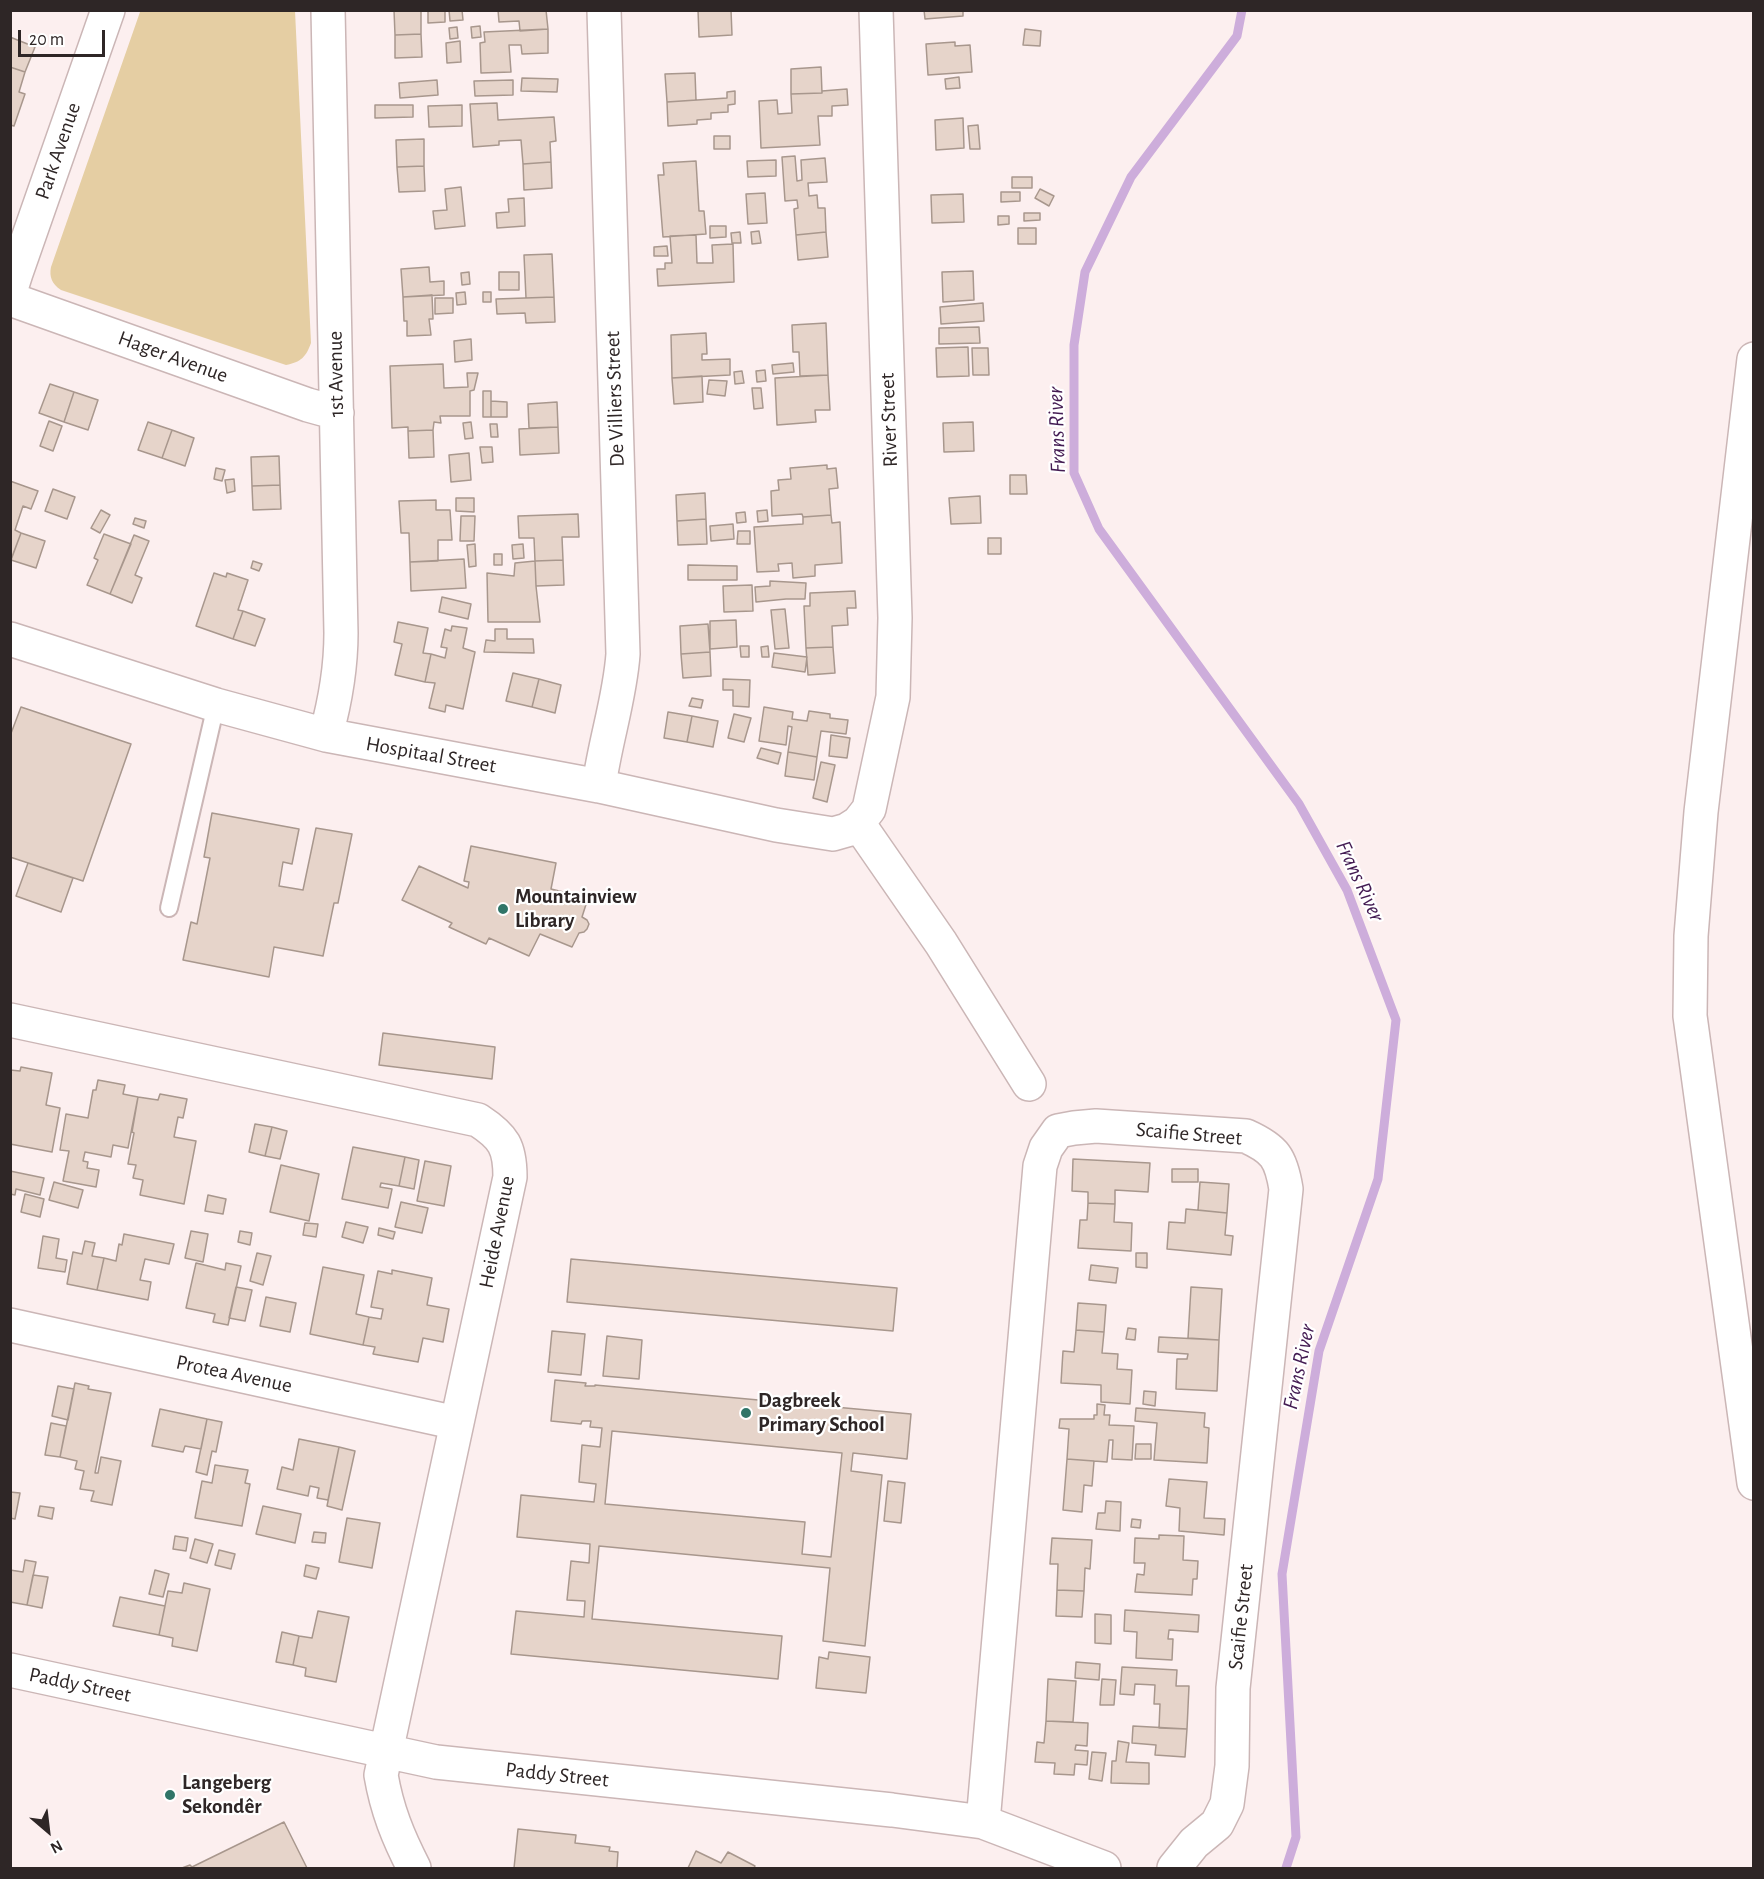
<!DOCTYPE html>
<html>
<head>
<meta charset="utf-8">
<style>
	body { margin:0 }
	#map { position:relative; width:1764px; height:1879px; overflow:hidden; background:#fcefef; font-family:"Alegreya Sans",sans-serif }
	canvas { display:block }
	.frame { position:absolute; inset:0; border:12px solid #2e2626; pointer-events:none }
	.north { position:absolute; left:18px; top:1801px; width:60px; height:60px; -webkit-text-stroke:4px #fff; paint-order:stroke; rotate:152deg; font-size:16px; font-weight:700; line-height:24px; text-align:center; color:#2e2626 }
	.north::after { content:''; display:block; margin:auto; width:21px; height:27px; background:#2e2626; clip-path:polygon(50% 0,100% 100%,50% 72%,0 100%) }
	.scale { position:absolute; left:18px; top:30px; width:87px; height:27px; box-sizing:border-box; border:3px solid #2e2626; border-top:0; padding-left:8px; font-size:18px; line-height:21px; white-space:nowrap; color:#2e2626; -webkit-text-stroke:4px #fff; paint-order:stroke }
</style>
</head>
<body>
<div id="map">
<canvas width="1764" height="1879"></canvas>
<div class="frame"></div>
<div class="north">N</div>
<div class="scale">20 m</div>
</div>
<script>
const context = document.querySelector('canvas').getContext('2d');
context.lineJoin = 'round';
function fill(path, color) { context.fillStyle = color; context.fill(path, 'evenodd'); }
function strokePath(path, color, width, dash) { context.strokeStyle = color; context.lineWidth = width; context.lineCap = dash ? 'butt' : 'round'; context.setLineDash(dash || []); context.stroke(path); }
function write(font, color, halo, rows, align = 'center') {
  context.font = font + ' "Alegreya Sans",sans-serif'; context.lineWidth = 4.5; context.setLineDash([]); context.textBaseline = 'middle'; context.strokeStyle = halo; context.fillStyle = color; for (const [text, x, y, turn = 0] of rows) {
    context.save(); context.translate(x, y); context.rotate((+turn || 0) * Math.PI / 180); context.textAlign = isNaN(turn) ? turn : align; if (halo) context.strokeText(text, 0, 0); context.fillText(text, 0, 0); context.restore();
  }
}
const green = new Path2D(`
	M234,10l61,1 16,332c-5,14 -10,19 -25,22l-225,-75c-9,-6 -12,-13 -10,-23l89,-255h88z`);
const stream = new Path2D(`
	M1242,10l-5,26 -106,141 -46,95 -11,73v128l25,56 200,275 48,86 49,130 -18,159 -59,172 -37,223 14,263 -10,31`);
const building = new Path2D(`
	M394,10h27v24l-26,1z
	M428,10h17v12l-17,1z
	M449,10h13l1,10 -13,1z
	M498,10h48l2,19 -28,2 -1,-10 -20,1z
	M698,10h33l1,25 -33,2z
	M924,10h39v6l-38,3z
	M480,26l1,11 -9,1 -1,-11z
	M457,27l1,11 -8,1 -1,-11z
	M548,29v24l-26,1 -1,-9h-12l2,27 -30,1 -1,-30 5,-1 -1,-10z
	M1025,29l16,2 -1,15 -17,-1z
	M421,34l1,23 -27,1v-23z
	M10,37l25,10 -10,25 -15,-5z
	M460,41l1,21 -14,1 -1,-20z
	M955,42v4l15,-1 2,27 -44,3 -2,-31z
	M10,67l15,5 -6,20 6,2 -11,32 -4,-1z
	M821,67l1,26 -31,1v-25z
	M695,73l1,27 -29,2 -2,-28z
	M959,77l1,11 -14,1 -1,-10z
	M522,78l36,1 -1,13 -36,-1z
	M437,80l1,15 -38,3 -1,-15z
	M513,80v15l-38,1 -1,-15z
	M847,89l1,16 -16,1v10h-14l2,29 -59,3 -2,-47 18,-1 1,14 14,-1 -1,-19 31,-1v-2z
	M735,91v13l-7,1v7l-17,1v6l-14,1v4l-29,2 -1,-24 60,-4v-6z
	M497,103l1,17 56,-3 2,24 -6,1 1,20 -28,2 -2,-24 -22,1v4l-26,2 -3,-43z
	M375,105h38v12l-38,1z
	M462,105v21l-33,1 -1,-21z
	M963,118l1,30 -28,2 -1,-30z
	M978,125l2,24h-10l-2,-23z
	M714,136h16v13h-16z
	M424,139v27l-27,1 -1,-27z
	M795,156l2,25 5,-1 -1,-20 24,-2 2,24 -19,1 1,13 8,-1 1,13h7l1,24 -30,3 -2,-26 4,-1 -1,-8 -12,1 -3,-44z
	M776,160v16l-28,1 -1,-16z
	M696,161l3,50h5l2,23 -43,3 -5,-62h6l-1,-12z
	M551,162l1,26 -28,2 -1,-26z
	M424,166l1,25 -26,1 -2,-25z
	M1012,177h20v11h-20z
	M461,187l4,39 -30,3 -2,-18 14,-1 -2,-21z
	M1040,189l14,7 -5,10 -14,-8z
	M1001,192h19v9l-19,1z
	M765,193l2,30 -19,1 -2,-30z
	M963,194l1,28 -32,1 -1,-28z
	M524,198l1,28 -28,2 -1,-15 13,-1 -1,-13z
	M1024,213h16v7l-16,1z
	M998,216h11v8l-11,1z
	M710,226h16v11l-16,1z
	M1018,228h18v16h-18z
	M759,231l2,12 -9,1 -1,-12z
	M740,232l1,11h-9l-1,-10z
	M826,232l2,25 -30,3 -2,-25z
	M696,235l1,28h16l-1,-18 21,-1 1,38 -76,4 -1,-17h8v-6h7l-2,-27z
	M667,246l1,10h-14v-9z
	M552,254l2,43 -28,1 -2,-43z
	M429,267l1,15 14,-1v14l-41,2 -2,-28z
	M973,271l1,29 -31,2 -1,-30z
	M469,272l1,12 -8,1 -1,-12z
	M499,272h20v18h-20z
	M465,292l1,12 -9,1 -1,-12z
	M483,292h8v10h-8z
	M432,295l1,24h-4l2,16 -24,1v-15h-3l-1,-24z
	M554,297l1,25 -29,1 -1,-10 -28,1 -1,-15z
	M435,298h18v15l-18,1z
	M983,303l1,18 -43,3 -1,-17z
	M826,323l2,52 -28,1 -1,-24h-6l-1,-27z
	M979,327l1,16 -41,1v-16z
	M706,333l1,21h-5v6l28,-1v16l-58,3 -1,-43z
	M471,339l1,21 -17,2 -1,-21z
	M968,347l1,29 -32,1 -1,-29z
	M972,348h16l1,27h-16z
	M793,363l1,9 -21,2 -1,-9z
	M443,364l1,24 24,-1 -1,-14h11l-4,17 -4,1v25h-30l1,7 -7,-1 -1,8 -25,1v-4l-16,1 -2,-62z
	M765,370l1,11 -9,1 -1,-11z
	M742,371l2,12 -9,1 -1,-12z
	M828,375l2,35h-15l1,12 -39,3 -2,-47z
	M702,376l1,26 -29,2 -2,-26z
	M709,380l18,1 -2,15 -18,-2z
	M50,384l24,8 -10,30 -25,-9z
	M752,388h9l2,20 -9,1z
	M483,391h8v26h-8z
	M74,392l24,8 -10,30 -24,-8z
	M491,401l16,1v15h-16z
	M557,402l1,25 -29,1 -1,-24z
	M49,421l13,5 -9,25 -13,-5z
	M148,422l24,8 -10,28 -24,-8z
	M471,422l2,16 -8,1 -2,-16z
	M973,422l1,29 -30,1 -1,-29z
	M490,424h7l1,13h-7z
	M558,427l1,26 -39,2 -1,-26z
	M172,430l22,8 -9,28 -23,-8z
	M433,430l1,27 -25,1 -1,-27z
	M480,447h12l1,15 -11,1z
	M469,453l2,27 -20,2 -2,-27z
	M279,456l1,29 -28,1 -1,-29z
	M827,465v4l9,-1 2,20 -9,1 2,26 -28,2 -1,-3 -30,2 -1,-25 8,-1 -1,-10 13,-1 -1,-11z
	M216,468l9,2 -3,11 -8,-2z
	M1010,475h16l1,19h-17z
	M234,479l1,12 -8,2 -2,-13z
	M10,481l28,10 -7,18 -8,-3 -8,24 6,3 -11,29z
	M280,485l1,24 -28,1 -1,-24z
	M53,489l22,8 -8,22 -22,-8z
	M705,493l1,26 -29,2 -1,-26z
	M980,496l1,27 -30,1 -2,-26z
	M456,498h18v14l-18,-1z
	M436,500v10h14l2,30h-14v21l-28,1 -1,-29h-8l-2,-32z
	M101,510l9,5 -10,18 -9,-5z
	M767,510l1,11 -10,1 -1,-11z
	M745,512l1,10 -9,1 -1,-10z
	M578,514l1,23h-17l1,23 -28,1 -1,-23h-15l-1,-22z
	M831,515l1,8 8,-1 2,41 -27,2v11l-22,2 -1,-15 -14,1 1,7 -22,1 -3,-45 49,-3v-7z
	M461,516h14l-1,25h-14z
	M135,518l11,3 -2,7 -11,-4z
	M706,519l1,25 -29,1 -1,-24z
	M733,524l1,15 -23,2 -1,-15z
	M738,531h12v13h-13z
	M21,533l24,8 -9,27 -25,-8z
	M104,534l27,10 -21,50 -23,-9 11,-25 -4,-2z
	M134,535l15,6 -14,34 7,3 -10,25 -22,-9z
	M988,538h13v16h-13z
	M475,544l1,22 -7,1 -2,-22z
	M523,544l1,14 -11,1 -1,-14z
	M494,554h8v11h-8z
	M464,559l2,29 -55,3 -1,-29z
	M563,560l1,25 -28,1 -1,-25z
	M253,561l9,3 -3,7 -8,-3z
	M535,561l1,25 4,36h-52l-1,-49 27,3 1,-13z
	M688,565l49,1v14h-49z
	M214,573l12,4 1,-4 21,7 -10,30 5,1 -10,28 -37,-13z
	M770,581l36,2 -1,16h-19l-30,3 -1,-15 15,-1z
	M752,585l1,26 -29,1 -1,-26z
	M855,591l1,17h-9l1,17 -16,1 1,21 -27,1 -2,-42h6v-13z
	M442,597l29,7 -3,15 -29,-7z
	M785,609l4,39 -14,1 -4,-39z
	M243,611l22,8 -10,27 -22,-7z
	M736,620l1,27 -27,2v-28z
	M398,622l30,6 -5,25 8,1 -6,28 -30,-7 7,-31 -8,-2z
	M708,624l2,28 -29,2 -1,-28z
	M452,626l15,2 -4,20 12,4 -12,57 -17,-4 -1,7 -16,-4 6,-25 -10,-1 6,-28 14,4 2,-10 -6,-1 4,-18 6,2z
	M495,629h12v10h26l1,14 -50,-1 2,-12 9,1z
	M740,646h9v11h-8z
	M768,646l1,11h-7l-1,-10z
	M833,647l2,26 -27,2 -2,-27z
	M710,652l1,24 -28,2 -2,-24z
	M774,653l33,4 -2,15 -33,-5z
	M513,673l26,6 -7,28 -26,-6z
	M539,679l22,6 -6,28 -23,-6z
	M723,679l27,1 -1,27 -16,-1v-16h-10z
	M692,698l11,2 -2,8 -12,-2z
	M21,707l110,37 -48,137 -73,-24v-121z
	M764,707l29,5 -1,7 15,2 2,-10 21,3v4l18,2 -2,14 -25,-3 -4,26 -29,-5 4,-25 -4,-1 -2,19 -27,-4z
	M668,712l24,4 -5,26 -23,-4z
	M734,714l17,4 -7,24 -16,-4z
	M692,716l26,5 -5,26 -26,-5z
	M831,735l19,3 -3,20 -18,-2z
	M761,748l20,5 -3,11 -21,-6z
	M788,752l29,5 -3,23 -29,-4z
	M821,762l14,3 -8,37 -14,-4z
	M212,813l87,16 -7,35 -9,-2 -4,24 24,4 13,-62 36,6 -14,69h-4l-11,53 -49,-9 -5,30 -86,-17 8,-38 6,2 13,-66 -6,-1z
	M471,846l85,17 -5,26 37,9 -6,19 5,3 2,4 -2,5 -3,3 -5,1 -7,14 -32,-13 -11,22 -40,-18 -3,6 -37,-17 3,-4 -50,-23 17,-34 49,22 1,-6 -5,-1z
	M28,863l45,15 -12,34 -45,-16z
	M383,1033l112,14 -3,32 -113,-14z
	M21,1067l31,6 -6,32 14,3 -8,44 -42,-8v-74l10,1z
	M98,1080l27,5 -2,9 15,3 -10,51 -15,-3 -2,12 -26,-5 -2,9 5,1 -1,6 12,2 -3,17 -33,-6 6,-30 -9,-1 6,-36 22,4 5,-28h3z
	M160,1094l27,5 -4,19 -5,-1 -4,20 22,4 -12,63 -44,-9 3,-15 -10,-2 3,-13 -8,-1 6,-31 -2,-1 6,-35 20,3z
	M255,1124l17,3 -7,29 -16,-4z
	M272,1127l15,4 -7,28 -15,-3z
	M353,1147l52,10 -6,29 -18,-3 -1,4 12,2 -4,19 -46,-9z
	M405,1157l14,3 -5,29 -15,-3z
	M1073,1159l77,4 -2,29 -33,-2v14l-27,-1v-11l-16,-1z
	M425,1161l26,5 -7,40 -27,-5z
	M281,1165l38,9 -10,47 -39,-9z
	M1172,1169h26v13h-26z
	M10,1171l34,7 -4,17 -24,-6 -1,6 -5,-1z
	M54,1182l29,8 -5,18 -29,-8z
	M1200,1182l29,2 -2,29 -29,-3z
	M25,1194l19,5 -4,18 -19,-5z
	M208,1195l18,4 -3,15 -18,-3z
	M401,1202l27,6 -6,25 -27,-6z
	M1088,1203l27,1 -1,18 18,1 -1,28 -53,-3 2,-28h7z
	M1186,1209l41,4 -2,22 8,1 -2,19 -64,-6 2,-27 16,1z
	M346,1222l22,5 -5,16 -21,-6z
	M305,1223l13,1 -2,13 -13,-2z
	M379,1228l16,4 -2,7 -15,-4z
	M191,1231l17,3 -5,28 -18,-4z
	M240,1231l12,2 -2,12 -12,-3z
	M124,1234l50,10 -5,20 -24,-5 -5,21 11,2 -3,18 -51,-10 7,-32 12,3 3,-17 3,1z
	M43,1236l16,3 -3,19 11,2 -2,12 -27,-4z
	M85,1241l10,2 -3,13 12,2 -7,32 -30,-6 6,-32 9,2z
	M257,1253l14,3 -8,29 -13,-4z
	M1136,1253h11v15l-11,-1z
	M571,1259l326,29 -4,43 -326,-29z
	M196,1263l29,7 1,-7 15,3 -13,59 -15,-3 2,-8 -29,-6z
	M1091,1265l27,3 -2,15 -27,-3z
	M323,1267l41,8 -8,39 13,3 -6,28 -53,-11z
	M392,1270l40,8 -5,27 22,4 -6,33 -20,-4 -5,24 -45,-8 2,-7 -12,-2 6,-28 12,2 2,-10 -12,-2 7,-36 14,3z
	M236,1287l16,3 -7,31 -16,-3z
	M1191,1287l31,2 -3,51 -31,-2z
	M266,1297l30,6 -6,29 -30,-6z
	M1078,1303l28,2 -2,27 -28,-2z
	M1128,1328l8,1 -1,11 -9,-1z
	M1076,1330l28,2 -2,21 16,1 -1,15 15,1 -2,34 -29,-2v-17l-40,-2 2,-32 11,1z
	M552,1331l33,3 -4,41 -33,-3z
	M607,1336l35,4 -3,39 -36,-3z
	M1159,1337l60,3 -2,51 -41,-2 1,-30h10l1,-5 -30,-2z
	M555,1380l31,3 -1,3h10v-1l316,29 -4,45 -54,-6 -2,18 31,4 -17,171 -42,-5 7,-73 -231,-22 -7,73 190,17 -4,43 -267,-25 5,-43 68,6 1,-16 -18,-1 4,-39 18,2 1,-19 -73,-7 4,-42 73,7 2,-18 -17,-2 3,-37 18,2 2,-19 -12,-1 1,-6h-9l-1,3 -30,-3zM612,1431l230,22 -11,104 -29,-3 3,-32 -200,-18z
	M75,1383l14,3 -1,3 23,4 -16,80h3l3,-16 20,4 -9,44 -21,-4 3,-10 -14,-2 4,-18 -9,-2 2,-8 -17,-4z
	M58,1386l16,3 -6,31 -16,-4z
	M1144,1391l12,1 -1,14 -12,-2z
	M1097,1404l8,1 -1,10h6l-1,10 25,1 -2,34 -20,-1 1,-19h-4l-2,22 -40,-3 2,-30 -10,-1 1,-9h34v-4h3z
	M1136,1408l69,5 -1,14 5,1 -2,35 -53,-3 3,-37 -22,-2z
	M160,1409l47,10 -6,30 -16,-3 -2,6 -31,-6z
	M207,1419l15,3 -6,30 -4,-1 -5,24 -11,-3z
	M51,1423l15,3 -6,31 -15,-2z
	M299,1439l40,8 -11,53 -11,-2 2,-10 -9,-2 -2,10 -31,-7 5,-22 11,3z
	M1136,1444h15v15h-16z
	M339,1447l16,4 -13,59 -15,-4z
	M1067,1459l27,2 -2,25 -8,-1 -2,27 -19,-2z
	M215,1465l33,5 -3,13 5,1 -8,42 -47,-8 7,-37 10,2z
	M1169,1479l38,3 -3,36 21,1 -1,16 -45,-4 1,-23 -14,-2z
	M888,1481l17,2 -4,40 -17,-2z
	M10,1492l10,1 -5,26 -5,-1z
	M1106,1501l15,1 -1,29 -24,-2 2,-16h7z
	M40,1506l14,2 -2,11 -14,-3z
	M263,1506l38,8 -6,29 -39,-9z
	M347,1518l33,5 -8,45 -33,-6z
	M1132,1519l9,1 -1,8 -9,-1z
	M314,1532l12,1 -1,10 -13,-1z
	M1159,1535l25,1 -1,24 15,1 -1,18h-4l-1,16 -57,-3 2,-18 7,1 1,-12h-11l1,-25 24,1z
	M175,1536l13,2 -2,13 -13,-2z
	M1052,1538l40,2 -2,29 -5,-1 -1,23 -27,-1 1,-26h-8z
	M195,1539l18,5 -6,19 -17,-5z
	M219,1550l16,4 -4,15 -16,-4z
	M25,1560l11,2 -9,43 -17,-3v-32l13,2z
	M306,1565l13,3 -3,11 -12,-3z
	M155,1570l14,4 -6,23 -14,-3z
	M33,1575l15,2 -6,31 -15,-3z
	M184,1583l26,6 -13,62 -25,-5 1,-8 -14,-3 9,-44 14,2z
	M1057,1590l27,1 -2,26 -26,-1z
	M120,1597l45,9 -6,29 -46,-9z
	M1125,1610l74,5 -1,17 -29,-2 -1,9h5l-1,21 -36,-2 1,-26 -13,-1z
	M318,1611l31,6 -13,65 -31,-6 1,-8 -13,-3 6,-29 13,2z
	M1095,1614l16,1v29l-16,-1z
	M282,1632l17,4 -6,29 -17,-3z
	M829,1652l41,5 -4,36 -50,-5 3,-31 9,2z
	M1076,1662l24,2 -1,16 -24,-2z
	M1122,1667l55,3 -1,16h13l-2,43 -28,-1 1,-24h-6l1,-19 -20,-1 -1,11 -14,-1z
	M1048,1679l28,2 -3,41 -27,-1z
	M1102,1679l14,1 -2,25h-14z
	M1046,1721l42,2 -1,23 -11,-1 -1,5 13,1 -1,14 -12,-1 -1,11 -20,-1 1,-11 -20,-1 2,-20 7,1z
	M1133,1726l54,3 -2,28 -30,-2 1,-10 -24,-2z
	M1118,1741l11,2 -3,19 23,1v21l-38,-1 1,-22h4z
	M1092,1752l14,1 -4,28 -13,-2z
	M284,1822l23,46h-125l8,-3 2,2z
	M518,1829l58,6 -1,8 35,4 -1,4 9,1 -1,16h-103z
	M696,1851l25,12 7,-11 27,14 -1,2h-66z`);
const service = new Path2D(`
	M169,908l47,-203`);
const minor = new Path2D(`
	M10,292l6,-19 92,-263
	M10,299l298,106 29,8
	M1754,359l-53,453 -10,124 -1,80 64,467
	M10,639l206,66 110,30 273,51 177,39 57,9 14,-4 11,-7 11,-14 24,-112 2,-79 -19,-608
	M326,735c9,-33 15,-67 15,-102l-13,-623
	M599,786c6,-45 21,-88 24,-132l-19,-644
	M858,823l83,120 88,141
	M10,1020l468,100c26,17 32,27 32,57l-129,598c6,35 17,62 33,93
	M10,1325l447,98
	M10,1670l426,92 456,48 91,12 121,46
	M983,1822l57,-656 6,-18 12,-17 16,-3 22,-2 150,10c29,13 35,22 40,53l-53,499 -1,78 -5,38 -10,20 -23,19 -20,25`);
const markers = [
	[503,909,6,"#307568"],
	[746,1413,6,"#307568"],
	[170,1795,6,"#307568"]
];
const streetNames = [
	["Park Avenue",58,151,-71],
	["Hager Avenue",173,357,20],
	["1st Avenue",336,374,-91],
	["De Villiers Street",615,399,-92],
	["River Street",889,420,-92],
	["Hospitaal Street",431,755,10],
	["Scaifie Street",1189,1134,5],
	["Heide Avenue",497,1232,-79],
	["Protea Avenue",234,1374,12],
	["Scaifie Street",1241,1617,-84],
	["Paddy Street",80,1685,12],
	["Paddy Street",557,1775,6]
];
const poiNames = [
	["Mountainview",515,897],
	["Library",515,921],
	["Dagbreek",758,1401],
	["Primary School",758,1425],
	["Langeberg",182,1783],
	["Sekondêr",182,1807]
];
const waterNames = [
	["Frans River",1057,430,-92],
	["Frans River",1360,881,65],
	["Frans River",1299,1367,-78]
];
fill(green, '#e5cea3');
strokePath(stream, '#cdaddb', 9);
fill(building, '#e6d4ca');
strokePath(building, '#a8978d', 1.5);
strokePath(service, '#cbb6b6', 20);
strokePath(minor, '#cbb6b6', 36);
strokePath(service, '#fff', 16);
strokePath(minor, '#fff', 33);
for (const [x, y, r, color] of markers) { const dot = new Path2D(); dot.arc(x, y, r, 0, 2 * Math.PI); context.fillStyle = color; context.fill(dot); strokePath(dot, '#fff', 2); }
write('21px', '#2e2626', '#fff', streetNames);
write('bold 21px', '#2e2626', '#fff', poiNames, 'left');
write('italic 22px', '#431b52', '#fff', waterNames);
</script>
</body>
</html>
